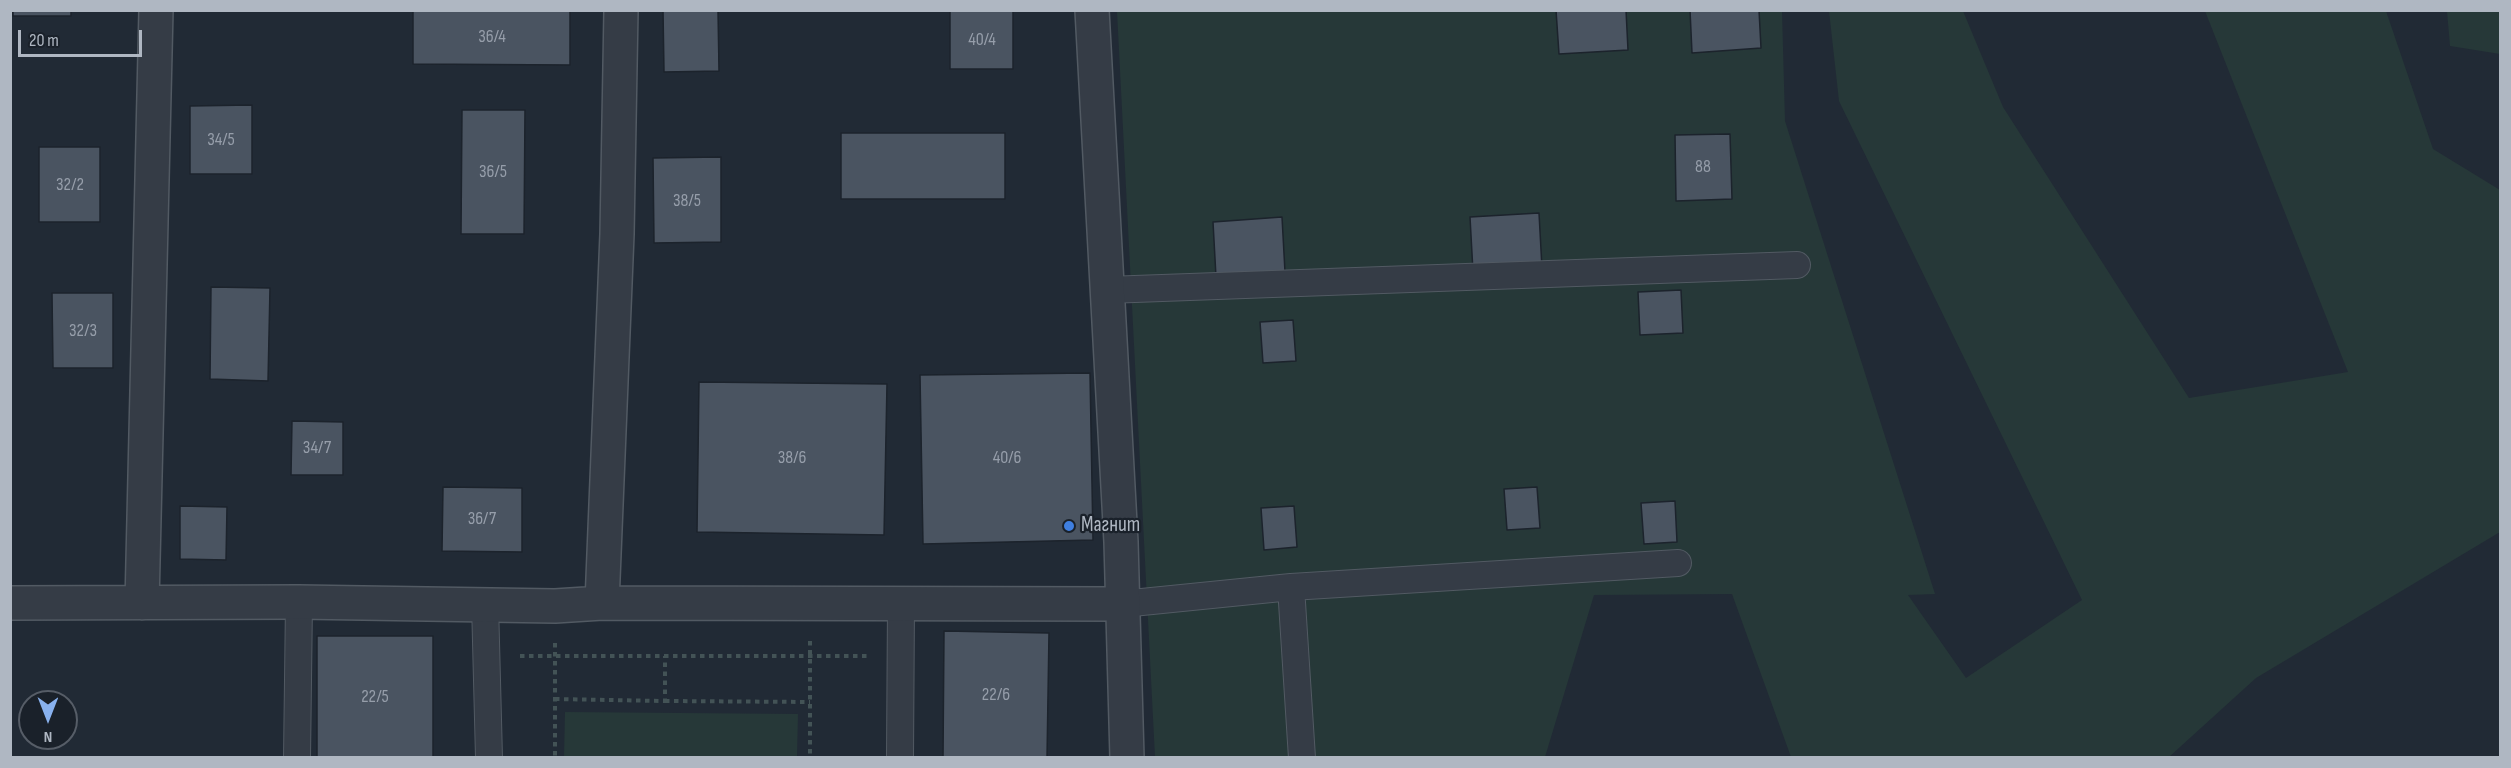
<!DOCTYPE html>
<html>
<head>
<meta charset="utf-8">
<style>
	body { margin:0 }
	#map { position:relative; width:2511px; height:768px; overflow:hidden; background:#212a35; font-family:"Sofia Sans Condensed",sans-serif }
	canvas { display:block }
	.frame { position:absolute; inset:0; border:12px solid #afb7c2; pointer-events:none }
	.north { position:absolute; left:18px; top:690px; width:60px; height:60px; box-sizing:border-box; background:#1a212a; border:2px solid #565d67; border-radius:50%; rotate:180deg; font-size:16px; font-weight:700; line-height:24px; text-align:center; color:#afb7c2 }
	.north::after { content:''; display:block; margin:auto; width:21px; height:27px; background:#88b1ee; clip-path:polygon(50% 0,100% 100%,50% 72%,0 100%) }
	.scale { position:absolute; left:18px; top:30px; width:124px; height:27px; box-sizing:border-box; border:3px solid #afb7c2; border-top:0; padding-left:8px; font-size:18px; line-height:21px; white-space:nowrap; color:#afb7c2; -webkit-text-stroke:4px #1a212a; paint-order:stroke }
</style>
</head>
<body>
<div id="map">
<canvas width="2511" height="768"></canvas>
<div class="frame"></div>
<div class="north">N</div>
<div class="scale">20 m</div>
</div>
<script>
const context = document.querySelector('canvas').getContext('2d');
context.lineJoin = 'round';
function fill(path, color) { context.fillStyle = color; context.fill(path, 'evenodd'); }
function strokePath(path, color, width, dash) { context.strokeStyle = color; context.lineWidth = width; context.lineCap = dash ? 'butt' : 'round'; context.setLineDash(dash || []); context.stroke(path); }
function write(font, color, halo, rows, align = 'center') {
  context.font = font + ' "Sofia Sans Condensed",sans-serif'; context.lineWidth = 4.5; context.setLineDash([]); context.textBaseline = 'middle'; context.strokeStyle = halo; context.fillStyle = color; for (const [text, x, y, turn = 0] of rows) {
    context.save(); context.translate(x, y); context.rotate((+turn || 0) * Math.PI / 180); context.textAlign = isNaN(turn) ? turn : align; if (halo) context.strokeText(text, 0, 0); context.fillText(text, 0, 0); context.restore();
  }
}
const green = new Path2D(`
	M1117,11h665l3,110 150,473 -27,1 58,83 116,-78 -243,-499 -10,-90h134l40,96 186,291 159,-26 -143,-361h181l47,138 67,41v342l-244,146 -87,79h-378l-59,-163 -138,1 -49,162h-390z
	M2447,11h53v43l-50,-8z
	M565,712l233,2 -1,43h-233z`);
const building = new Path2D(`
	M13,10h58v6h-58z
	M413,10h157v55l-157,-1z
	M663,10h55l1,61 -55,1z
	M950,10h63v59h-63z
	M1556,10h70l2,40 -69,4z
	M1690,10h69l2,38 -69,5z
	M252,105v69h-62v-68z
	M462,110h63l-1,124h-63z
	M841,133h164v66h-164z
	M1730,134l2,65 -56,2 -1,-66z
	M39,147h61v75h-61z
	M721,157v85l-67,1 -1,-85z
	M1539,213l3,55 -69,4 -3,-55z
	M1282,217l3,55 -69,5 -3,-55z
	M211,287l59,1 -2,93 -58,-2z
	M1681,290l2,43 -43,2 -2,-43z
	M52,293h61v75h-60z
	M1293,320l3,41 -33,2 -3,-41z
	M1090,373l3,167 -170,4 -3,-169z
	M699,382l188,2 -3,151 -187,-3z
	M292,421l51,1v53h-52z
	M443,487l79,1v64l-80,-1z
	M1537,487l3,41 -33,2 -3,-41z
	M1675,501l2,41 -33,2 -3,-41z
	M180,506l47,1 -1,53 -46,-1z
	M1294,506l3,41 -33,3 -3,-42z
	M944,631l105,2 -2,125h-104z
	M317,636h116v122h-116z`);
const path = new Path2D(`
	M810,641v117
	M555,643v115
	M520,656h347
	M555,699l110,2v-45
	M665,701l145,1`);
const lane = new Path2D(`
	M1107,290l690,-25
	M1291,587l11,171
	M485,603l4,155
	M1122,604l169,-17 387,-24
	M297,758l2,-156
	M900,758l1,-155`);
const street = new Path2D(`
	M1092,10l29,532 6,216
	M10,603l289,-1 256,4 47,-3 520,1
	M142,603l14,-593
	M602,603l15,-369 4,-224`);
const markers = [
	[1069,526,6,"#3f7fe0"]
];
const numberNames = [
	["36/4",492,37],
	["40/4",982,40],
	["34/5",221,140],
	["88",1703,167],
	["36/5",493,172],
	["32/2",70,185],
	["38/5",687,201],
	["32/3",83,331],
	["34/7",317,448],
	["38/6",792,458],
	["40/6",1007,458],
	["36/7",482,519],
	["22/6",996,695],
	["22/5",375,697]
];
const poiNames = [
	["Магнит",1081,526]
];
fill(green, '#263838');
fill(building, '#4a5461');
strokePath(building, '#1c232c', 1.5);
strokePath(lane, '#525a63', 28);
strokePath(street, '#525a63', 36);
strokePath(path, '#435356', 4, [4.5, 4.5]);
strokePath(lane, '#353c46', 26);
strokePath(street, '#353c46', 33);
for (const [x, y, r, color] of markers) { const dot = new Path2D(); dot.arc(x, y, r, 0, 2 * Math.PI); context.fillStyle = color; context.fill(dot); strokePath(dot, '#1a212a', 2); }
write('18px', '#969eaa', null, numberNames);
write('21px', '#afb7c2', '#1a212a', poiNames, 'left');
</script>
</body>
</html>
